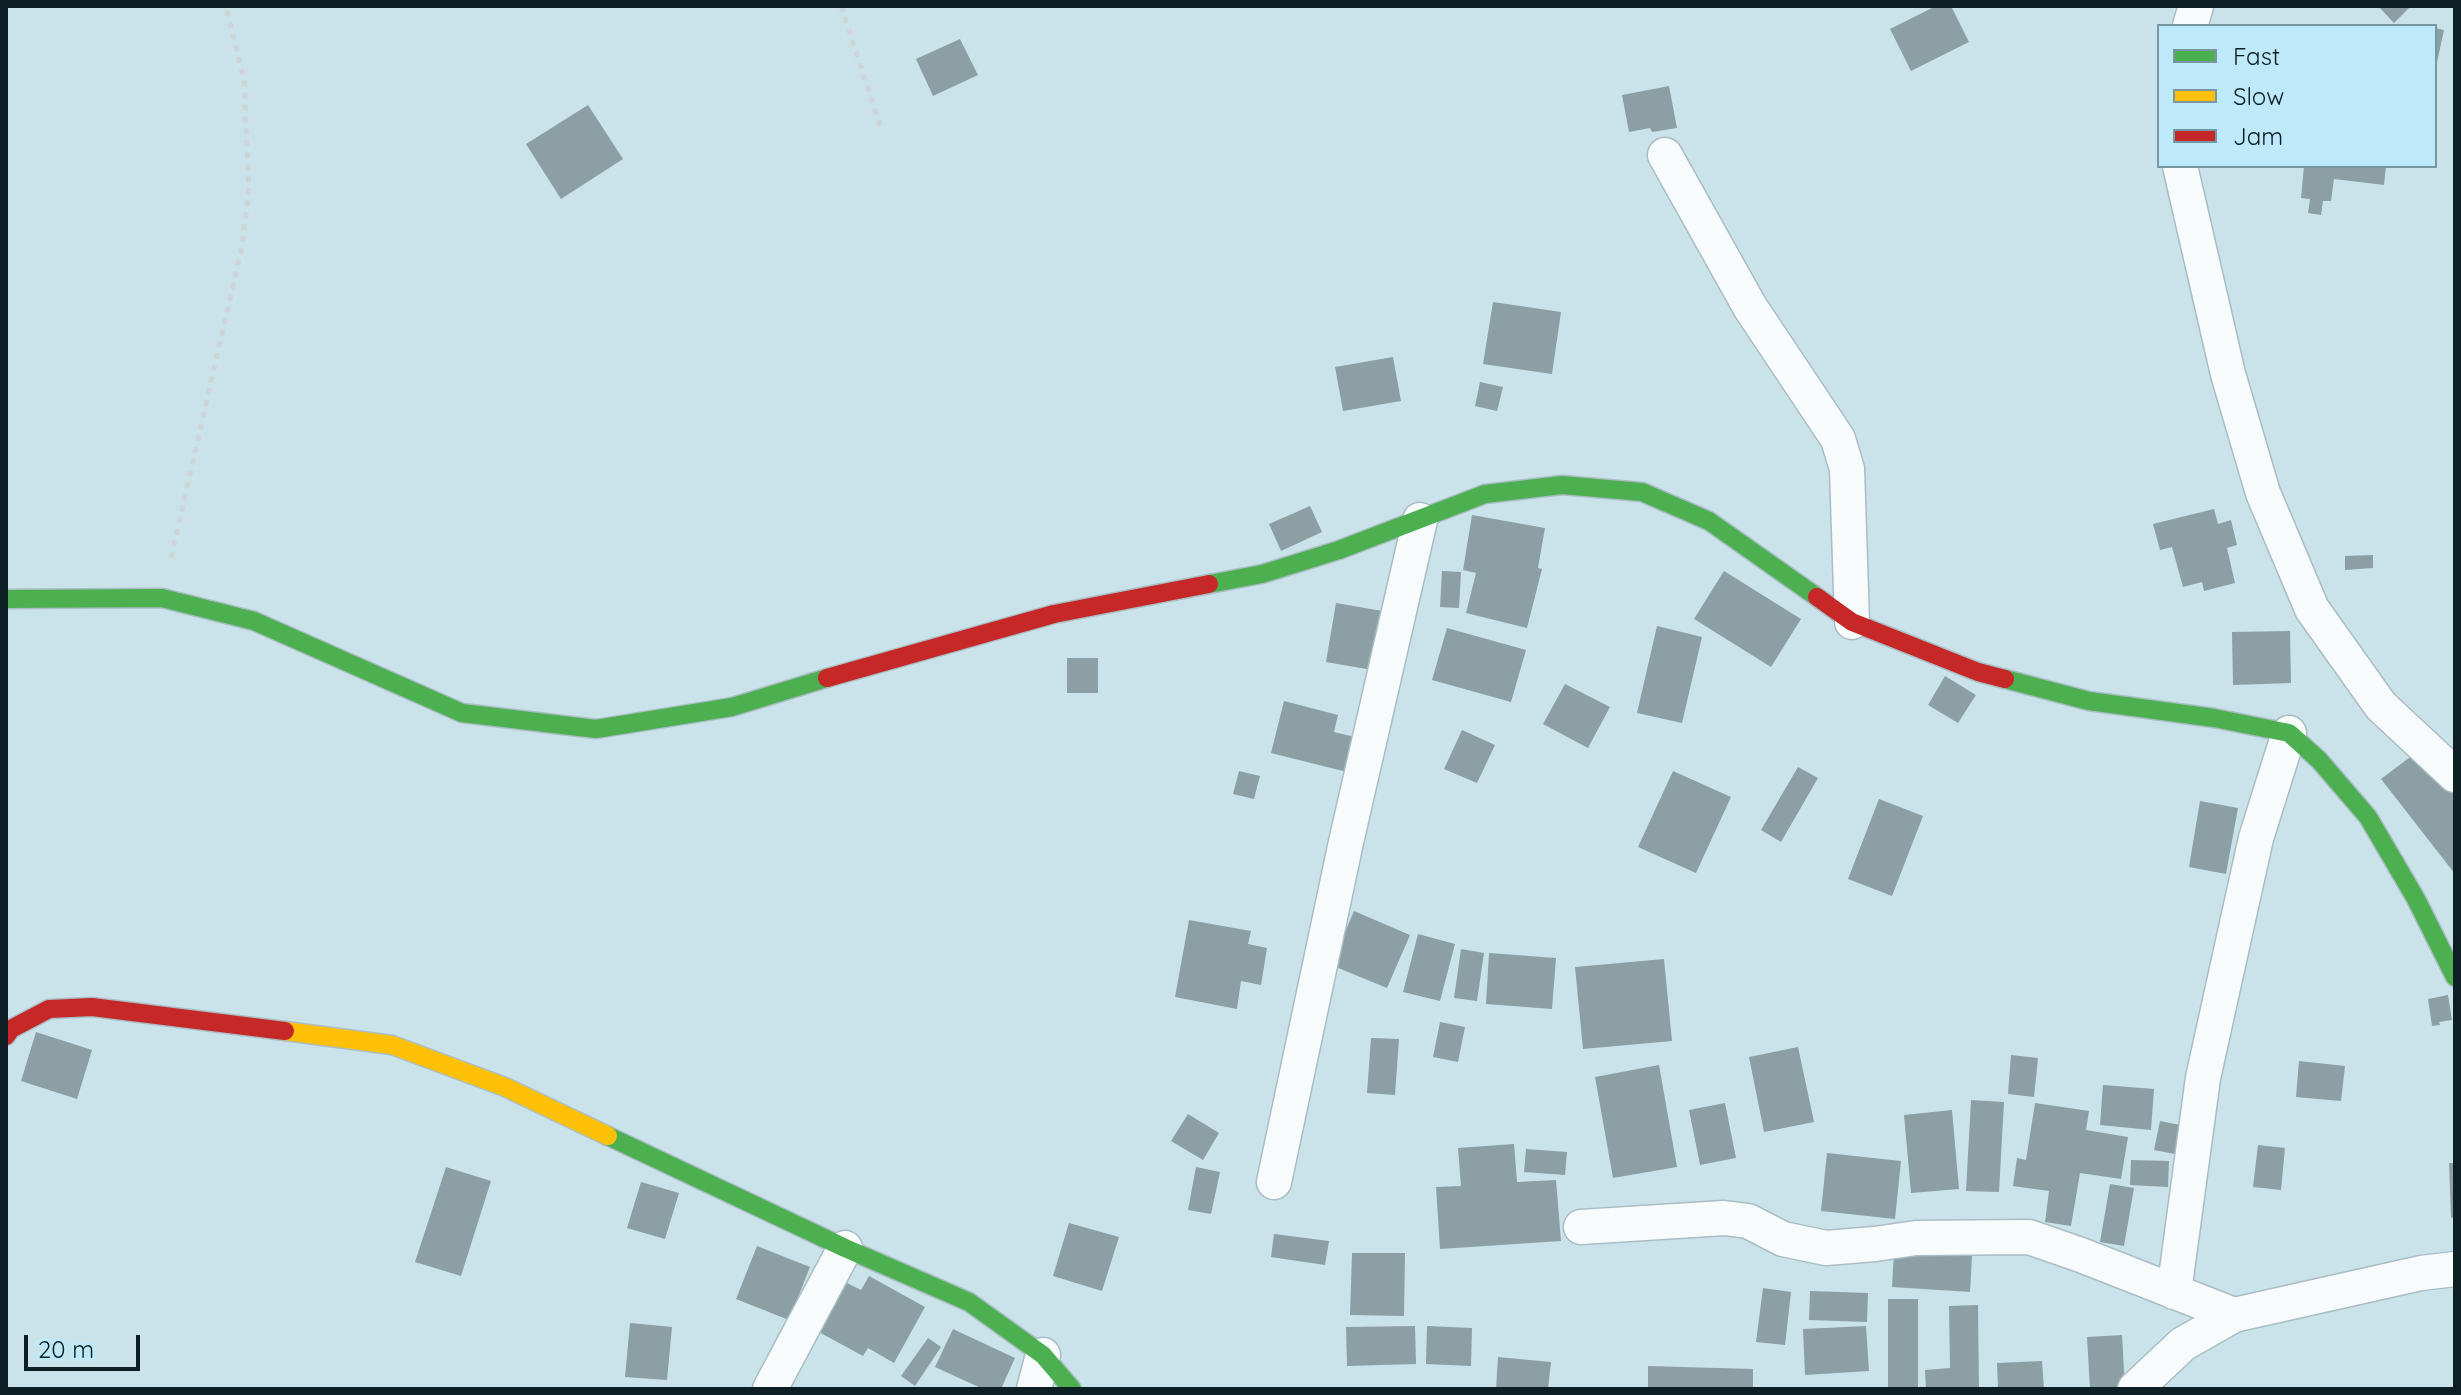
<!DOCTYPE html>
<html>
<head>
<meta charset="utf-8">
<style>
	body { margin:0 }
	#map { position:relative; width:2461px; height:1395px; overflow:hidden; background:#cae3eb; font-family:Quicksand,sans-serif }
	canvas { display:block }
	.frame { position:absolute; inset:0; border:8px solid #0d1e24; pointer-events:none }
	.legend { position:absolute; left:2157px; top:24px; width:280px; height:144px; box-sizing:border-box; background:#bde9f8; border:2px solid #7798a3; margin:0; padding:10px 14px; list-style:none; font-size:24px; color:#0d1e24 }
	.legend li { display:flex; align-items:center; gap:16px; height:40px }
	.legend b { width:40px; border:2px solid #7798a3 }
	.scale { position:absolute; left:24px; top:1335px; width:116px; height:36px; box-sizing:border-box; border:4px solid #0d1e24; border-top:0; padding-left:10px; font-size:24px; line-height:28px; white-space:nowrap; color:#0d1e24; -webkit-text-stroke:6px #bde9f8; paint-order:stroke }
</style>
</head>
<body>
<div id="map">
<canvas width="2461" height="1395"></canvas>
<div class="frame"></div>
<ul class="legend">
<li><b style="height:10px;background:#4caf50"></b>Fast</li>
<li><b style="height:10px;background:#ffc107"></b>Slow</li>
<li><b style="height:10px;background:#c62828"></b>Jam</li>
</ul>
<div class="scale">20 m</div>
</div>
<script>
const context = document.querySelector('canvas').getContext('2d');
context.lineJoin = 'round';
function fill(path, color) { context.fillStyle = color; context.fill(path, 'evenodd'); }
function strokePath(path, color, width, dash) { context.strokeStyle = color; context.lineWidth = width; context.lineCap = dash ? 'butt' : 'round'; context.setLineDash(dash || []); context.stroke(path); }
const building = new Path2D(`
	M1936,6h15l18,36 -58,29 -21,-42z
	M2378,6h33l-17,17z
	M2435,28l9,2 -8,37h-1z
	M960,39l18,36 -45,21 -17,-37z
	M1669,86l8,42 -25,4 -2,-4 -21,4 -7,-37z
	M588,105l35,54 -62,40 -35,-55z
	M2304,166h82l-2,19 -50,-6 -3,22h-8l-2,14 -13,-2 2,-14 -9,-1z
	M1493,302l68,10 -9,62 -69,-10z
	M1393,357l8,44 -58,10 -8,-44z
	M1480,382l23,5 -6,24 -22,-5z
	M1310,506l12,26 -41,19 -12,-27z
	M2214,509l4,15 13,-4 6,25 -10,3 8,35 -31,8 -2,-9 -19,5 -11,-40 -12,3 -7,-26z
	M1472,515l73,13 -7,40 4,1 -15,59 -61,-15 10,-40 -13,-3z
	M2373,555v13l-28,2v-14z
	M1442,571l19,1 -2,36 -19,-1z
	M1724,571l77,48 -30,48 -77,-48z
	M1336,603l58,10 -10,59 -58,-10z
	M1657,626l45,11 -20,86 -45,-10z
	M1447,628l79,22 -15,52 -79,-22z
	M2290,631l1,52 -58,2 -1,-53z
	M1067,658h31v35h-31z
	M1945,676l31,19 -18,28 -30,-18z
	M1565,684l45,23 -22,41 -45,-24z
	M1284,701l54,14 -4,17 21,5 -8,35 -76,-19z
	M1462,730l33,15 -18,38 -33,-14z
	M2426,745l29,38v91l-74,-95z
	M1798,767l20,11 -37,64 -20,-12z
	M1239,771l21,5 -6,23 -21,-5z
	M1673,771l58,26 -35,76 -58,-26z
	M1879,799l44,17 -31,80 -44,-17z
	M2200,801l38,7 -12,66 -37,-7z
	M1354,911l56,24 -23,53 -56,-23z
	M1189,920l62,11 -3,13 19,4 -6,37 -20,-4 -4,28 -62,-12z
	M1418,934l37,10 -15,57 -37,-9z
	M1461,949l23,4 -7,48 -23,-3z
	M1489,953l67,5 -4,51 -66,-5z
	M1664,959l8,82 -89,8 -8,-82z
	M2448,995l4,25 -13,2 1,3 -8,1 -4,-27z
	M1440,1022l25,5 -7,35 -25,-5z
	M36,1032l56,18 -15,49 -56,-18z
	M1371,1038l28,1 -4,56 -28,-2z
	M1798,1047l16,75 -50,10 -15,-75z
	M2011,1055l27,3 -4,39 -26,-3z
	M2299,1061l46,5 -4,35 -45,-4z
	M1659,1065l18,102 -64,11 -18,-101z
	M2103,1085l51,4 -3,41 -51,-5z
	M1971,1100l33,2 -5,90 -33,-1z
	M1725,1103l11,55 -36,7 -11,-55z
	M2035,1103l54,8 -3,19 42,7 -7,42 -41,-6 -9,53 -26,-4 4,-31 -36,-5 4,-28 9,2z
	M1952,1110l7,79 -48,4 -7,-78z
	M1188,1114l31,19 -16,27 -32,-19z
	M2160,1121l30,6 -5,29 -31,-6z
	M1514,1144l3,38 39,-2 5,61 -121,8 -4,-62 25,-1 -3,-38z
	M2258,1145l27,3 -4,42 -28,-3z
	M1526,1149l41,3 -2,23 -41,-3z
	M1827,1153l74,8 -6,58 -74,-8z
	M2131,1160l38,1 -1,26 -38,-2z
	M2449,1163h6v54l-4,1z
	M446,1167l45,14 -30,95 -46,-14z
	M1196,1167l24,5 -9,42 -23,-4z
	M641,1182l38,11 -14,46 -38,-11z
	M2110,1184l24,4 -10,58 -24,-4z
	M1069,1223l50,14 -17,54 -49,-15z
	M1274,1234l55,7 -4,24 -54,-8z
	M1973,1239l-3,53 -78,-5 2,-36z
	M757,1246l53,21 -21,53 -53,-21z
	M1352,1253h53l-1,63 -54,-1z
	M869,1276l56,31 -31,56 -26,-15 -5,8 -46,-25 28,-49 16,8z
	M1763,1288l28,4 -6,53 -29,-3z
	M1810,1291l58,2 -1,29 -58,-2z
	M1888,1299h30v90h-30z
	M1978,1305l1,84h-53l-1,-19 25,-2 -1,-62z
	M630,1323l42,4 -5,53 -42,-3z
	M1415,1326l1,38 -69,2 -1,-39z
	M1427,1326l45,2 -1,38 -45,-2z
	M1866,1326l3,45 -64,4 -2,-46z
	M953,1329l62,29 -14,31h-18l-48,-22z
	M2122,1335l3,54h-35l-3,-52z
	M928,1338l13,9 -26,39 -14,-10z
	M1498,1357l53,5 -3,27h-52z
	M2042,1361l2,28h-46l-1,-26z
	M1648,1366l105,3v20h-105z`);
const path = new Path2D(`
	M841,6l41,125
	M171,558l71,-312 7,-56 -5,-109 -18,-75`);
const street = new Path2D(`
	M2190,26l6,-20
	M1665,155l85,152 88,132 9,30 5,153
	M2180,166l48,208 35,119 49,116 69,97 74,69
	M1274,1182l72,-340 74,-322
	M1581,1227l143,-9 24,3 35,18 43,9 49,-4 41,-6 113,-1 52,18 153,60
	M2174,1292l29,-214 53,-240 33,-105
	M770,1389l75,-141
	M1034,1389l9,-34
	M2135,1389l48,-45 51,-29 187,-42 34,-4`);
const fast = new Path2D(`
	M1209,584l53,-10 77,-24 146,-56 77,-9 80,7 67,29 108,76
	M6,599l156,-1 92,23 208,92 134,16 136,-22 95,-29
	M2005,679l84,22 125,17 75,15 30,27 49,57 48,82 39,78
	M608,1136l237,112 124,54 74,53 29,34`);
const slow = new Path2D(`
	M285,1031l107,14 113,42 103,49`);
const jam = new Path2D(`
	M1817,597l35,25 126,50 27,7
	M827,678l227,-64 155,-30
	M6,1036l5,-7 38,-20 43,-2 193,24`);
fill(building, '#8b9fa4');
strokePath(street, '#aabdc3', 37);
strokePath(fast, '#aabdc3', 21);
strokePath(slow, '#aabdc3', 21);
strokePath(jam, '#aabdc3', 21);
strokePath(path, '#cdd5d7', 5, [6, 6]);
strokePath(street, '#f7fbfc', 34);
strokePath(fast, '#4caf50', 18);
strokePath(slow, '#ffc107', 18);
strokePath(jam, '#c62828', 18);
</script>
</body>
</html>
